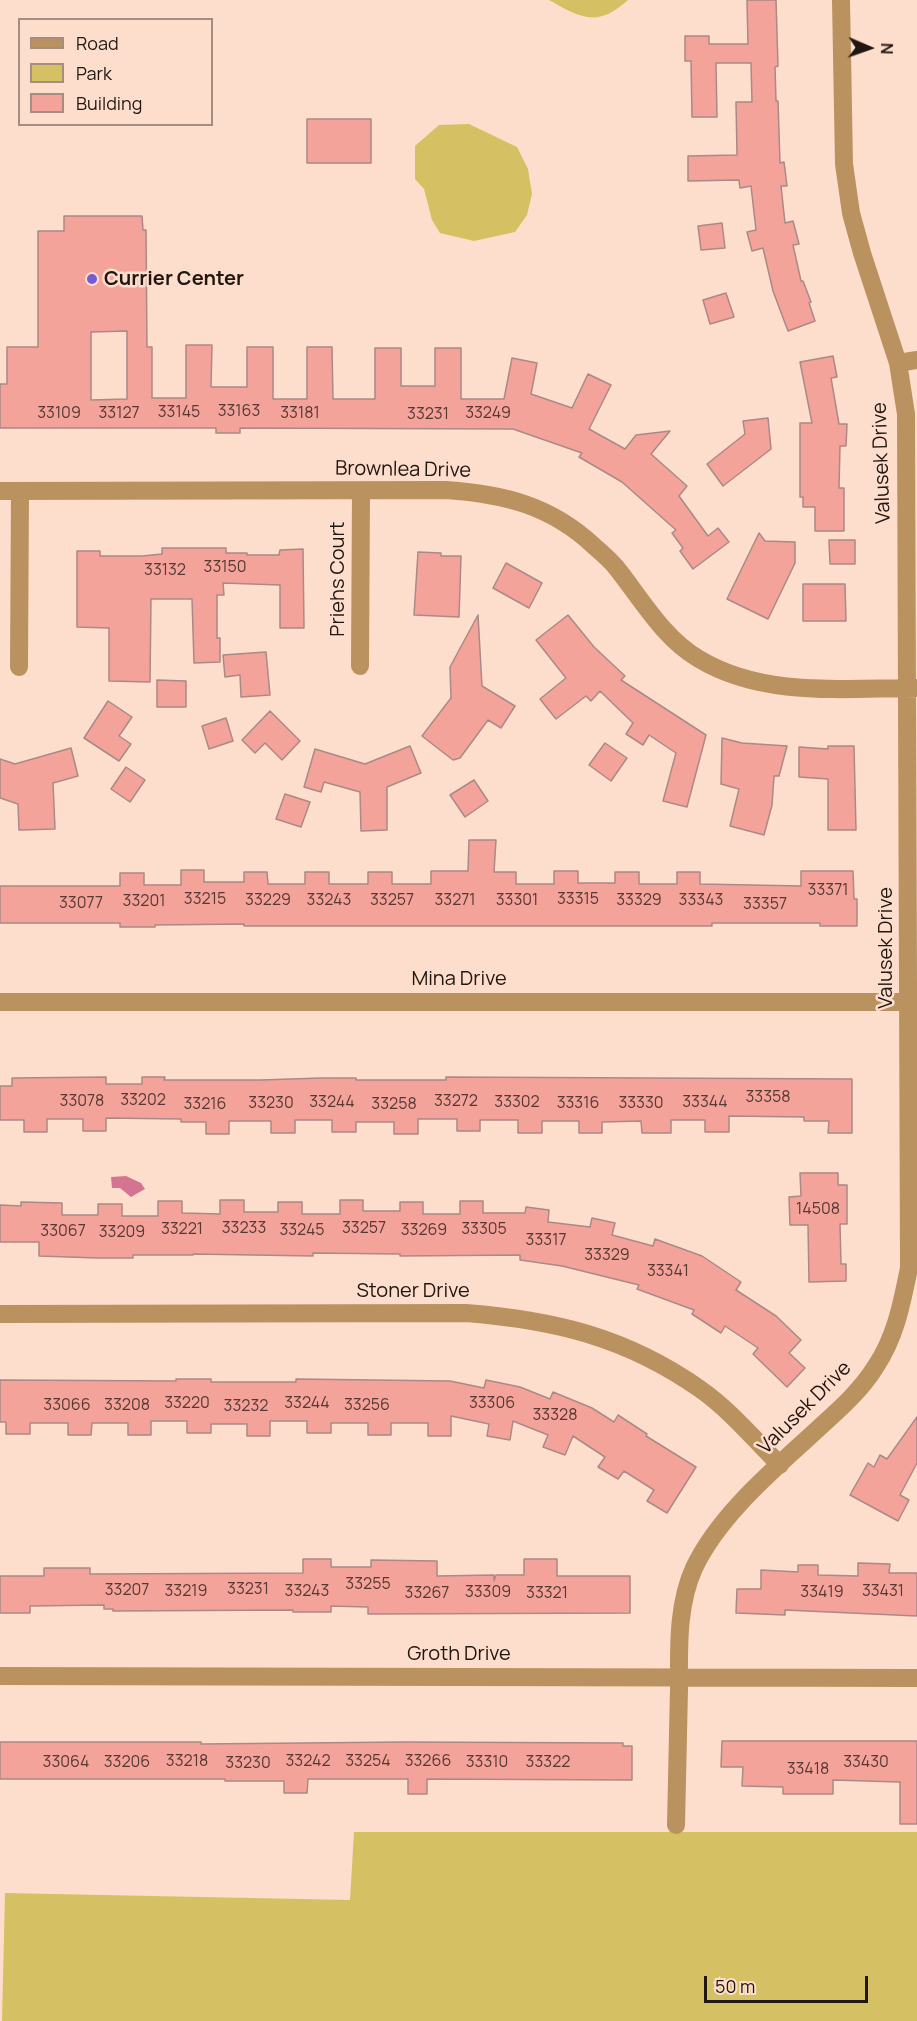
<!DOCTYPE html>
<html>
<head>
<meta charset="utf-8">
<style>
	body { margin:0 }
	#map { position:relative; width:917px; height:2021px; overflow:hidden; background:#fddecd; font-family:Manrope,sans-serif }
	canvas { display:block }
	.legend { position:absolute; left:18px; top:18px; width:195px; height:108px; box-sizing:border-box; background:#fddecd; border:2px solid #a58e81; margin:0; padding:8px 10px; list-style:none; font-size:18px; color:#211610 }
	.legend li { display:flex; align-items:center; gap:12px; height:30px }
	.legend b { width:30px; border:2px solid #a58e81 }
	.north { position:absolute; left:839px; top:18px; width:60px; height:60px; -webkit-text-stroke:4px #fddecd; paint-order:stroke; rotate:92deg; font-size:16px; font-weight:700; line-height:24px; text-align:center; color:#211610 }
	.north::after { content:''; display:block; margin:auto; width:21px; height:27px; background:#211610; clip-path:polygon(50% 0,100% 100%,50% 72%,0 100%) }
	.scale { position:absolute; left:704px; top:1976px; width:164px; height:27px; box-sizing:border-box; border:3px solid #211610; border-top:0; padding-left:8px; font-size:18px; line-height:21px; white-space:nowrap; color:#211610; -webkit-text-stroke:4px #fddecd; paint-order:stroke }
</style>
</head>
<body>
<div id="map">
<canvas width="917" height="2021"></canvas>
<ul class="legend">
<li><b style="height:8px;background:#b99260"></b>Road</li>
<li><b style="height:16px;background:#d5c163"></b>Park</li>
<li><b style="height:16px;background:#f4a39b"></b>Building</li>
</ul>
<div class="north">N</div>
<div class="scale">50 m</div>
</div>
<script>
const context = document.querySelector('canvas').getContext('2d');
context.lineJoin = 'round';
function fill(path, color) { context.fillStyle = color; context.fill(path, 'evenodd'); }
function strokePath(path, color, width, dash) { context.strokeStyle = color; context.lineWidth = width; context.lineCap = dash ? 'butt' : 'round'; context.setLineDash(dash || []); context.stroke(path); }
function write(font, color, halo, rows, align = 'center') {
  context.font = font + ' Manrope,sans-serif'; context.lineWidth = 5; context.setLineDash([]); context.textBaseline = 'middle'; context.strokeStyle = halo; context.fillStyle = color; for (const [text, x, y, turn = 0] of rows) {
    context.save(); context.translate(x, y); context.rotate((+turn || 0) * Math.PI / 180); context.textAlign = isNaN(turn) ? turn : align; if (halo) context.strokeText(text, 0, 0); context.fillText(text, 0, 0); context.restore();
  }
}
const green = new Path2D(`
	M549,0h79c-31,28 -47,18 -79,0z
	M469,124l48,23 11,22 4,25 -5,21 -12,17 -41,9 -34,-8 -8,-13 -8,-31 -9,-10v-33l24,-21z
	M354,1832h563v189h-915l3,-128 345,7z`);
const water = new Path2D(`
	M126,1176l15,7 4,6 -14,8 -11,-9h-8l-1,-11z`);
const building = new Path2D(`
	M747,0h29l2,66 -3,1 1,34h2l2,62 4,-1 3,24h-6l4,37 8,-2 6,23 -6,1 8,36h2l8,21 -2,1 6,18 -27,10 -15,-40 -10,-43 -11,3 -5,-19 9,-2 -5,-44 -11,2 -1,-8 -51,1v-25l49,-1 -1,-53h16l-1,-39h-35l1,54h-25l-1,-56h-6v-25h24v8h39z
	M307,119h64v44h-64z
	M64,216h78l1,14h3l1,117h5v51h34v-53h26l-1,42h36v-40h26v52h34v-52h25l1,52h42v-51h26v38h34v-38h26v51h43l8,-41 25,5 -6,31 41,14 16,-34 23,11 -22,44 36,20 11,-14 34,-4 -19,23 36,32 -8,10 29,40 10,-8 11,14 -36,27 -13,-18 3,-3 -11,-15 4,-3 -54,-48 -43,-25 3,-4 -69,-24 -273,-1v5h-24v-5h-216v-44h7v-37h31v-116h26zM127,331v68l-36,1v-68z
	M722,223l3,25 -24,2 -3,-24z
	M726,293l8,24 -24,7 -7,-24z
	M833,356l4,21 -6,1 8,46h8l-1,22h-6l-1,42h5v43h-29v-24h-12v-10h-3v-74h12l-12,-61z
	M768,418l3,31 -48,37 -16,-22 38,-30 -2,-13z
	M759,533l6,8 30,1v21l-27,56 -41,-20z
	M829,540h26v24h-25z
	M162,548h64v5h21v2h32l1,-5 23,-1 1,79h-24v-43l-57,-2 1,12h-7v43h3v24l-26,1 -2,-64h-41l-1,83 -41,-1v-53l-32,-1v-76h23v5h42l20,-2z
	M418,552l23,1v3h20l-2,61 -45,-2z
	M506,563l36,20 -13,25 -36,-20z
	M803,584h42l1,37h-43z
	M478,615l4,71 33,20 -14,22 -13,-8 -28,38 -7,2 -31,-24 29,-38 -1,-31z
	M568,615l26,32 31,29 -4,4 85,55 -19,72 -24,-6 13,-48 -27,-18 -6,10 -17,-11 7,-11 -33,-32 -9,10 -5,-5 -30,23 -16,-20 26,-21 -30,-38z
	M266,652l4,43 -29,2 -1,-22 -15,2 -2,-22z
	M157,680l29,1v26h-29z
	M108,701l24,16 -13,19 12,8 -12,17 -35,-23z
	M270,711l30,30 -18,19 -17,-17 -10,10 -13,-13z
	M226,718l7,23 -24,8 -7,-23z
	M722,738l20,5 45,3 -8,30h-5l-2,29 -8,30 -34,-9 9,-37 -18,-5z
	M605,743l22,15 -16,23 -22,-16z
	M410,746l11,27 -34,14v43l-26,1 -1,-39 -36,-10 -3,10 -17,-5 11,-38 50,15z
	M828,746h26l2,84h-28v-51l-29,-2v-30l29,2z
	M71,748l7,28 -25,7 2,46 -36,1 -1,-26 -18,-6v-39l15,5z
	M126,767l19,13 -15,22 -19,-13z
	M474,780l14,21 -23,16 -15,-22z
	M285,794l25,8 -9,25 -25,-8z
	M469,840h27l-2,32h22v12h38v-13h24v12h37v-11h24v12h38v-12h23v12l101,2v-15h52l1,28h3v27h-37v-3h-108v3h-468v-2l-89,1v2h-35v-4h-120v-37h120v-13h24v12h37v-15h23v12h40v-10h23l1,12h37v-12h24v12h39v-12h24v12h39v-13h37z
	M106,1077v7h36v-7h23l-1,3h96l61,-2h35v2h90v-3l406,2v54h-24l1,-12h-25v-4l-75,-1v16h-24v-12h-34v13h-29l-1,-12 -39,1v11h-23v-12h-37v12h-24v-13h-38v11h-23v-12h-39v15h-24v-12h-38v10h-24v-12h-37v13h-24v-12h-42v13h-23v-12h-25v-3l-75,-1v13h-23v-12h-36v13h-23v-12h-24v-34h12v-8z
	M800,1173h38v12h9v39h-7l1,40h5v17l-37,1 -1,-57h-18l-1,-28 12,-1z
	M220,1200h24v12h34v-10h24v12h38v-14h23v11h37v-9h23v12h37v-13h23v12h42l1,-6 23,3 -1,12 42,5 2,-9 23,5 -3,12 41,11 2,-7 47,17 39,26 -5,8 40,26 25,24 -12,13 16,15 -18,19 -34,-33 5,-6 -33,-22 -4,7 -29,-19 2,-4 -57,-21 2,-4 -77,-19 -42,-6v-5l-120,1v-2l-87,-1v3l-120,-2v1h-60v3h-35l-59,-2v-14h-39v-37l21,1v-4l41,1v12h36v-11h24v12h36v-15h24v12l38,1z
	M176,1379h35v3h85v-3l154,2 34,7 2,-8 34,7 30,12 3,-7 39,16 22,14 4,-7 29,19 -1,2 50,31 -29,46 -20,-12 7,-11 -30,-19 -6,8 -20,-12 7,-10 -32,-21 -8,19 -22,-8 5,-12 -35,-14 -3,19 -23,-4 2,-12 -38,-8v20h-23v-13h-37v12h-23v-12h-37v10h-24v-12h-37v15h-23v-12h-36v9h-24v-12h-36v14h-23v-12h-36l-1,12h-23v-12h-38v11h-24v-12h-6v-42l176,1z
	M917,1417v46l-17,32 9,5 -11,21 -48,-26 18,-32 6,4 6,-12 7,4z
	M303,1559h28v8h40v-7l66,1v15l57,-1v6l2,-6h28v-16h33v17h73v37l-262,1v-7l-37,-1v6h-38v-2l-180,1v-2h-9v-4l-74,1v7h-30v-37h44v-8h46v6l213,-1z
	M858,1563l32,1 -1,9h28v43l-132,-6v5l-49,-2 1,-24h24v-19l37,2v-7h20v10l40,1z
	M722,1741h195v83h-17v-42l-67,-2v14h-50v-7l-41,-1 1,-19h-22z
	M0,1742h201v2l203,-2 219,1v3h9v34l-205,-1v15h-19v-15h-100l-1,14h-23v-12h-59v-2h-225z`);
const street = new Path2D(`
	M898,363l19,-3
	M0,491l446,-1c59,4 106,16 149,57 7,6 14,12 20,19 26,32 47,71 84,93 65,39 146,29 218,29
	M360,666l1,-174
	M19,667l1,-175
	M0,1002h917
	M0,1314l466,-1c88,7 160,24 234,76 30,21 54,50 80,76
	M0,1676l917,2
	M676,1825c1,-45 2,-91 3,-136 0,-41 -2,-83 15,-121 26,-55 83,-101 127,-142 20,-18 41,-37 55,-60 20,-30 26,-64 33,-98l-3,-854 -8,-51 -36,-110 -11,-40 -7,-49 -3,-164`);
const markers = [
	[92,279,6,"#765bd6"]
];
const numberNames = [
	["33163",239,412],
	["33145",179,413],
	["33109",59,414],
	["33127",119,414],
	["33181",300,414],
	["33249",488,414],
	["33231",428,415],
	["33150",225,568],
	["33132",165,571],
	["33371",828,891],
	["33215",205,900],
	["33315",578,900],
	["33229",268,901],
	["33243",329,901],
	["33257",392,901],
	["33271",455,901],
	["33301",517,901],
	["33329",639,901],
	["33343",701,901],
	["33201",144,902],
	["33077",81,904],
	["33357",765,905],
	["33358",768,1098],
	["33202",143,1101],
	["33078",82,1102],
	["33272",456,1102],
	["33244",332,1103],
	["33302",517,1103],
	["33344",705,1103],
	["33230",271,1104],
	["33316",578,1104],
	["33330",641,1104],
	["33216",205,1105],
	["33258",394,1105],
	["14508",818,1210],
	["33233",244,1229],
	["33257",364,1229],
	["33221",182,1230],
	["33305",484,1230],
	["33245",302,1231],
	["33269",424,1231],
	["33067",63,1232],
	["33209",122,1233],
	["33317",546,1241],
	["33329",607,1256],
	["33341",668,1272],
	["33220",187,1404],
	["33244",307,1404],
	["33306",492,1404],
	["33066",67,1406],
	["33208",127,1406],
	["33256",367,1406],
	["33232",246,1407],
	["33328",555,1416],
	["33255",368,1585],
	["33231",248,1590],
	["33207",127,1591],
	["33219",186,1592],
	["33243",307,1592],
	["33431",883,1592],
	["33309",488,1593],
	["33419",822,1593],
	["33267",427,1594],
	["33321",547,1594],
	["33218",187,1762],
	["33242",308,1762],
	["33254",368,1762],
	["33266",428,1762],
	["33064",66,1763],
	["33206",127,1763],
	["33310",487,1763],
	["33322",548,1763],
	["33430",866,1763],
	["33230",248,1764],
	["33418",808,1770]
];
const poiNames = [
	["Currier Center",104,279]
];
const streetNames = [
	["Valusek Drive",882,463,-92],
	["Brownlea Drive",403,470,1],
	["Priehs Court",338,579,-90],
	["Valusek Drive",886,948,-90],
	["Mina Drive",459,979],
	["Stoner Drive",413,1291],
	["Valusek Drive",805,1408,-45],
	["Groth Drive",459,1654]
];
fill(green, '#d5c163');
fill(water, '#d37591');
fill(building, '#f4a39b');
strokePath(building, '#ab8986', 1.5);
strokePath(street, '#b99260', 18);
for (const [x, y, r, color] of markers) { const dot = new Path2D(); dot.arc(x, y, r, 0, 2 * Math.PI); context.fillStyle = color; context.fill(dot); strokePath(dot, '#fddecd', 2); }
write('16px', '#563933', null, numberNames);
write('bold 20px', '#211610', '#fddecd', poiNames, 'left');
write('20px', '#211610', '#fddecd', streetNames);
</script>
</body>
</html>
